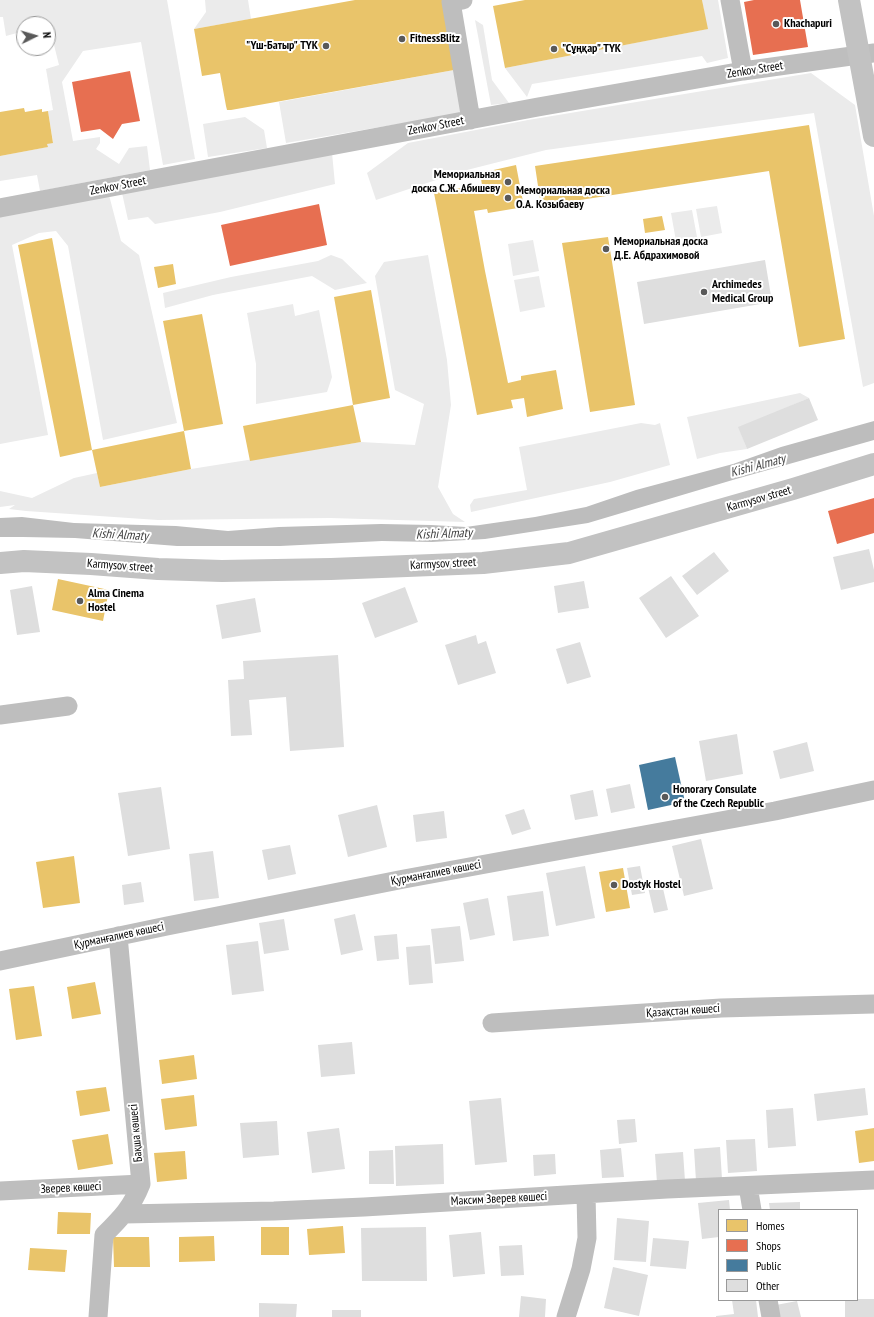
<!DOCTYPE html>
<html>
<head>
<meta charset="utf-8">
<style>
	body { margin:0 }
	#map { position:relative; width:874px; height:1317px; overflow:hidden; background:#fff; font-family:"PT Sans Narrow",sans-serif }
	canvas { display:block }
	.legend { position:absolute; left:718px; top:1209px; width:140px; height:92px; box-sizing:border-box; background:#fff; border:1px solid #999; margin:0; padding:5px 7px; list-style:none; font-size:12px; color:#000 }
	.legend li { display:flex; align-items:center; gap:8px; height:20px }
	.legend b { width:20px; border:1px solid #999 }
	.north { position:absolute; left:16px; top:16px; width:40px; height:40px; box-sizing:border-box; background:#fff; border:1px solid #999; border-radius:50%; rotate:85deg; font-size:11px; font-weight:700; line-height:16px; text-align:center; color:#000 }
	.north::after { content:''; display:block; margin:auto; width:14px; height:18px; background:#595959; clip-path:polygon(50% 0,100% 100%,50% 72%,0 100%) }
</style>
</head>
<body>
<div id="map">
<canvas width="874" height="1317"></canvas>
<ul class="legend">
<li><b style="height:11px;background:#e9c46a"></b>Homes</li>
<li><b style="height:11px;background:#e76f51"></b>Shops</li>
<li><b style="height:11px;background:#457b9d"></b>Public</li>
<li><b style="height:11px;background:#dedede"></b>Other</li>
</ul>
<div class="north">N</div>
</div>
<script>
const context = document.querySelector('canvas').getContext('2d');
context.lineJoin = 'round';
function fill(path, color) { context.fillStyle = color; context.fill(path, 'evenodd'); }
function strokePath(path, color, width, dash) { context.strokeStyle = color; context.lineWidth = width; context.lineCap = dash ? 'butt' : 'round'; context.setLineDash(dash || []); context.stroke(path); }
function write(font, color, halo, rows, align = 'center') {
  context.font = font + ' "PT Sans Narrow",sans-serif'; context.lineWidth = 4; context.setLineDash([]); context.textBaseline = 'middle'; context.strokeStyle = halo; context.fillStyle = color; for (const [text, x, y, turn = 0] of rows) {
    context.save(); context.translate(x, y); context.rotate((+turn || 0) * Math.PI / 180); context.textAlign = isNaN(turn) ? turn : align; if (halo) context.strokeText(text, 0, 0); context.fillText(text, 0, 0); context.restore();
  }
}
const green = new Path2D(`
	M0,0h167l28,159 -32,6 -22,-123 -58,9 -21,31 11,59 27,-4v6l-4,6 23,15 10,-16 18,-2 3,24 -110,21 -3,-16 -37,6v-25l47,-9v-3l6,-2 -5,-31 5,-1 -7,-41 13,-4 -10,-40h-1v-1h-24v7l-18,5 -3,-19h-3z
	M205,0h43l3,19 -57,10 12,-17z
	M702,0h16l10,58 -21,5 -5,-7 -170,28 -5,13 -22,-29 202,-39z
	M475,20l8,5 9,55 17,23 -18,2z
	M454,70l9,43 -177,30 -7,-41z
	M811,73l44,32 19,111v167l-11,4 -49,-274 -268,37 -83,21 -87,29 -9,-27 41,-30 120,-23z
	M245,117l19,13 3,18 -59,9 -5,-33z
	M332,153l3,31 -115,28 -65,12 -7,-7 -20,3 -6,-27z
	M109,195l12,46 18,14 38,168 -74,17 -35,-194 -12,-15 -17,2 -27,12 36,190 -48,9v-227z
	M717,206l5,27 -21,4 -5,-28z
	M692,210l5,27 -21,4 -5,-28z
	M533,240l6,31 -26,5 -5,-32z
	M331,255l11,4 25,24 -32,7 -23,-14 -99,19 -48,13 -2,-15 68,-16 87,-16z
	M428,255l19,105 4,45 -13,82 15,27 12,8 -135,-4 -172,2 -132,-9 -17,-2 6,-4 -15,2v-16l32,7 42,-20 23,-5 3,14 91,-18 170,-27 54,3 9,-41 -29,-14 -20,-114 9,-14z
	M539,276l6,31 -25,5 -6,-32z
	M293,304l2,12 24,-6 13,67 -5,15 -71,12v-40l-9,-51z
	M800,393l9,5 -70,30 8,21 -27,4 -23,6 -10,-42z
	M641,423l14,2 5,-2 10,42 -60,17 -139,30 -1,-7 4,-6 53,-9 -8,-43z`);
const water = new Path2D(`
	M874,421v19l-138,39 -148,44 -103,16 -53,3 -50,-1 -102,5h-103l-102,-8 -52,-1h-23v-19l22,-1 52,6 102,3 52,5 51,-4 102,-3 50,1 35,2 69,-10 51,-10 50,-17 97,-26 48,-17z`);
const homes = new Path2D(`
	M355,0h91l8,70 -223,40h-4l-1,-4 -6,-33 -18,3 -8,-47z
	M525,0h177l6,29 -203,39 -12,-62z
	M24,108l1,4 17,-3v3l6,-1 5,32 -6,1 1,3 -48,9v-44z
	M809,125l36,214 -46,8 -30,-176 -228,35 -6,-40z
	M516,165l8,42 -36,6 -1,-4 -13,2 11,60 23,112 13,-3v-4l35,-6 7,39 -36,8 -3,-19 -13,2 2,8 -36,7 -43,-222 36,-7 1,7 12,-2 -3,-18z
	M662,216l3,14 -20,3 -2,-14z
	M608,237l27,168 -45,7 -28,-169z
	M52,238l40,212 -32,7 -42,-212z
	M173,264l3,20 -18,4 -4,-21z
	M371,290l19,108 -37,7 -19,-108z
	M202,314l21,110 -39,7 7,38 -91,18 -8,-37 92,-19 -21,-110z
	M353,405l8,37 -111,19 -7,-35z
	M58,579l51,11 -6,31 -51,-11z
	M74,856l6,47 -37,5 -7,-46z
	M623,868l7,40 -24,4 -7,-40z
	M95,982l6,32 -29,5 -5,-32z
	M34,986l8,50 -26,4 -7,-51z
	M194,1055l3,24 -35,5 -3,-24z
	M106,1087l4,24 -30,5 -4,-25z
	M194,1095l3,31 -32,4 -4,-31z
	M874,1128v33l-15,2 -4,-32z
	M108,1134l5,30 -35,6 -6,-30z
	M185,1151l2,28 -30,3 -3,-29z
	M58,1212l33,1 -1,21h-33z
	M343,1226l2,27 -36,2 -2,-26z
	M261,1227h28v28h-28z
	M214,1236l1,25 -36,1v-25z
	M113,1237h36l1,30h-36z
	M30,1248l37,2 -2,22 -37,-2z`);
const shops = new Path2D(`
	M754,0h46l8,47 -55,8 -9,-53z
	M130,71l10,50 -18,3 -9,15 -13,-10 -19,3 -9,-50z
	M319,204l8,41 -97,21 -9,-41z
	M874,498v35l-37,11 -9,-33z`);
const public = new Path2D(`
	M675,757l10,45 -37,8 -9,-45z`);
const building = new Path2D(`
	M765,260l7,42 -128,22 -7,-42z
	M809,398l9,22 -71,29 -9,-22z
	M869,549l5,21v12l-33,8 -8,-33z
	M714,552l15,19 -32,24 -15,-19z
	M671,576l28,40 -33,22 -27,-40z
	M584,581l5,27 -31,5 -4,-27z
	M32,586l8,46 -23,3 -7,-45z
	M405,587l13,35 -43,16 -13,-35z
	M255,598l6,34 -39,7 -6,-34z
	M476,635l2,9 8,-3 10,32 -38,12 -13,-40z
	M580,642l11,35 -24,7 -11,-35z
	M338,655l6,92 -54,4 -4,-54 -37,3 3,35 -21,1 -3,-56 16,-1 -1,-18z
	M737,734l6,40 -37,7 -7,-40z
	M807,742l7,29 -34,8 -7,-28z
	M630,784l5,24 -24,5 -5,-24z
	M161,787l9,62 -42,7 -10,-63z
	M593,790l5,26 -23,4 -5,-25z
	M377,805l10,42 -39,10 -10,-42z
	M524,809l7,20 -19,6 -7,-20z
	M444,811l3,27 -31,4 -3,-27z
	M701,839l12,50 -29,7 -12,-50z
	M290,845l6,29 -28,6 -6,-30z
	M213,851l6,47 -25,3 -5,-47z
	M585,866l10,52 -39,8 -10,-53z
	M640,866l5,27 -13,2 -5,-27z
	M661,880l7,30 -14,3 -7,-30z
	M141,882l3,20 -20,3 -2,-20z
	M543,891l6,45 -36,5 -6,-45z
	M488,898l7,37 -25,5 -7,-37z
	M355,914l8,36 -22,5 -7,-36z
	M284,919l5,31 -25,4 -5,-31z
	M460,926l4,35 -29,3 -4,-35z
	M397,934l2,25 -22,2 -3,-25z
	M258,941l6,50 -32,4 -6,-50z
	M430,945l3,38 -24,2 -3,-38z
	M352,1042l3,32 -34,3 -3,-32z
	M865,1088l3,27 -51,6 -3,-27z
	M501,1098l6,64 -32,3 -6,-64z
	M793,1108l3,38 -28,2 -2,-38z
	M635,1119l2,23 -18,2 -2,-24z
	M277,1121l2,34 -36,3 -3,-35z
	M339,1128l6,41 -33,4 -5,-41z
	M755,1139l2,32 -29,2 -2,-33z
	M443,1144l1,40 -48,2 -1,-40z
	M720,1147l2,32 -26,2 -2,-32z
	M621,1148l3,29 -22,1 -2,-28z
	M393,1150l1,34h-25v-33z
	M683,1152l2,29 -28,2 -2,-29z
	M555,1154l1,20 -22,2 -1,-21z
	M729,1200l1,10h-11v27l-17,2 -4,-36z
	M800,1202v8h-30l-1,-7z
	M617,1218l32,3 -3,41 -32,-2z
	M426,1227l1,54h-65l-1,-53z
	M481,1232l4,42 -32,3 -4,-42z
	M653,1238l36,3 -3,28 -36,-3z
	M522,1245l2,30 -23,1 -2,-30z
	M613,1267l35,8 -9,41 -35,-8z
	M521,1296l25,3 -1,18h-26z
	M857,1299h17v18h-29v-17z
	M732,1300h24l2,17h-42v-1l18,-2z
	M797,1301l4,16h-23l-2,-12z
	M259,1303l38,1 -1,13h-37z
	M332,1310h29v7h-29z`);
const street = new Path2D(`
	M463,0l-12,2 20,118
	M730,0l13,71
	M0,208l538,-101 205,-36 131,-18
	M0,715l68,-9
	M0,961l167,-35 237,-47 371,-68 99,-21
	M492,1023l229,-15 153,-4
	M748,1186l4,24
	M0,1191l141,-7
	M124,1214l150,-3 90,-4 303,-18 207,-9
	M768,1300l3,17
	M98,1317l6,-82c17,-17 28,-28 37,-51l-23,-248
	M566,1317l15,-48 6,-31 -1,-44`);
const secondary = new Path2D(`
	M849,0l25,136
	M0,563l24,-2 67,3 67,5 64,2 109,-2 152,-6 86,-10 224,-64 81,-25`);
const markers = [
	[776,24,4,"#595959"],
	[402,39,4,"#595959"],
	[326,46,4,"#595959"],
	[554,49,4,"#595959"],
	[508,182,4,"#595959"],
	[508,198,4,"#595959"],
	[606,249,4,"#595959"],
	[704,292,4,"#595959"],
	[80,601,4,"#595959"],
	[665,797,4,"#595959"],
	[614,885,4,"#595959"]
];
const poiNames = [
	["Khachapuri",784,24],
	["FitnessBlitz",410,39],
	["\"Үш-Батыр\" ТҮК",318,46,"right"],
	["\"Сұңқар\" ТҮК",562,49],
	["Мемориальная",500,175,"right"],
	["доска С.Ж. Абишеву",500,189,"right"],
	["Мемориальная доска",516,191],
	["О.А. Козыбаеву",516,205],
	["Мемориальная доска",614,242],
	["Д.Е. Абдрахимовой",614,256],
	["Archimedes",712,285],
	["Medical Group",712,299],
	["Alma Cinema",88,594],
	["Hostel",88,608],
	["Honorary Consulate",673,790],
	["of the Czech Republic",673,804],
	["Dostyk Hostel",622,885]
];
const streetNames = [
	["Zenkov Street",755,70,-9],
	["Zenkov Street",436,126,-11],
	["Zenkov Street",118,186,-11],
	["Karmysov street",759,499,-16],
	["Karmysov street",443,564,-3],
	["Karmysov street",120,566,4],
	["Қурманғалиев көшесі",436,873,-11],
	["Қурманғалиев көшесі",119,936,-12],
	["Қазақстан көшесі",683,1011,-4],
	["Бақша көшесі",136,1133,-95],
	["Зверев көшесі",71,1188,-3],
	["Максим Зверев көшесі",499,1199,-3]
];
const waterNames = [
	["Kіshі Almaty",758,466,-15],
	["Kіshі Almaty",444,534,-2],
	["Kіshі Almaty",120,535,3]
];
fill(green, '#ebebeb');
fill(water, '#bdbdbd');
fill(homes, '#e9c46a');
fill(shops, '#e76f51');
fill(public, '#457b9d');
fill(building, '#dedede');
strokePath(street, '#bebebe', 19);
strokePath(secondary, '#c2c2c2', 22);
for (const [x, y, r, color] of markers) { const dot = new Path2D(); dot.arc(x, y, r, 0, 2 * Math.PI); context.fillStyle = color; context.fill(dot); strokePath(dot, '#fff', 1.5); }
write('bold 12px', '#000', '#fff', poiNames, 'left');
write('12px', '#000', '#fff', streetNames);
write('italic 13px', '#424242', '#fff', waterNames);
</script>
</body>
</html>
